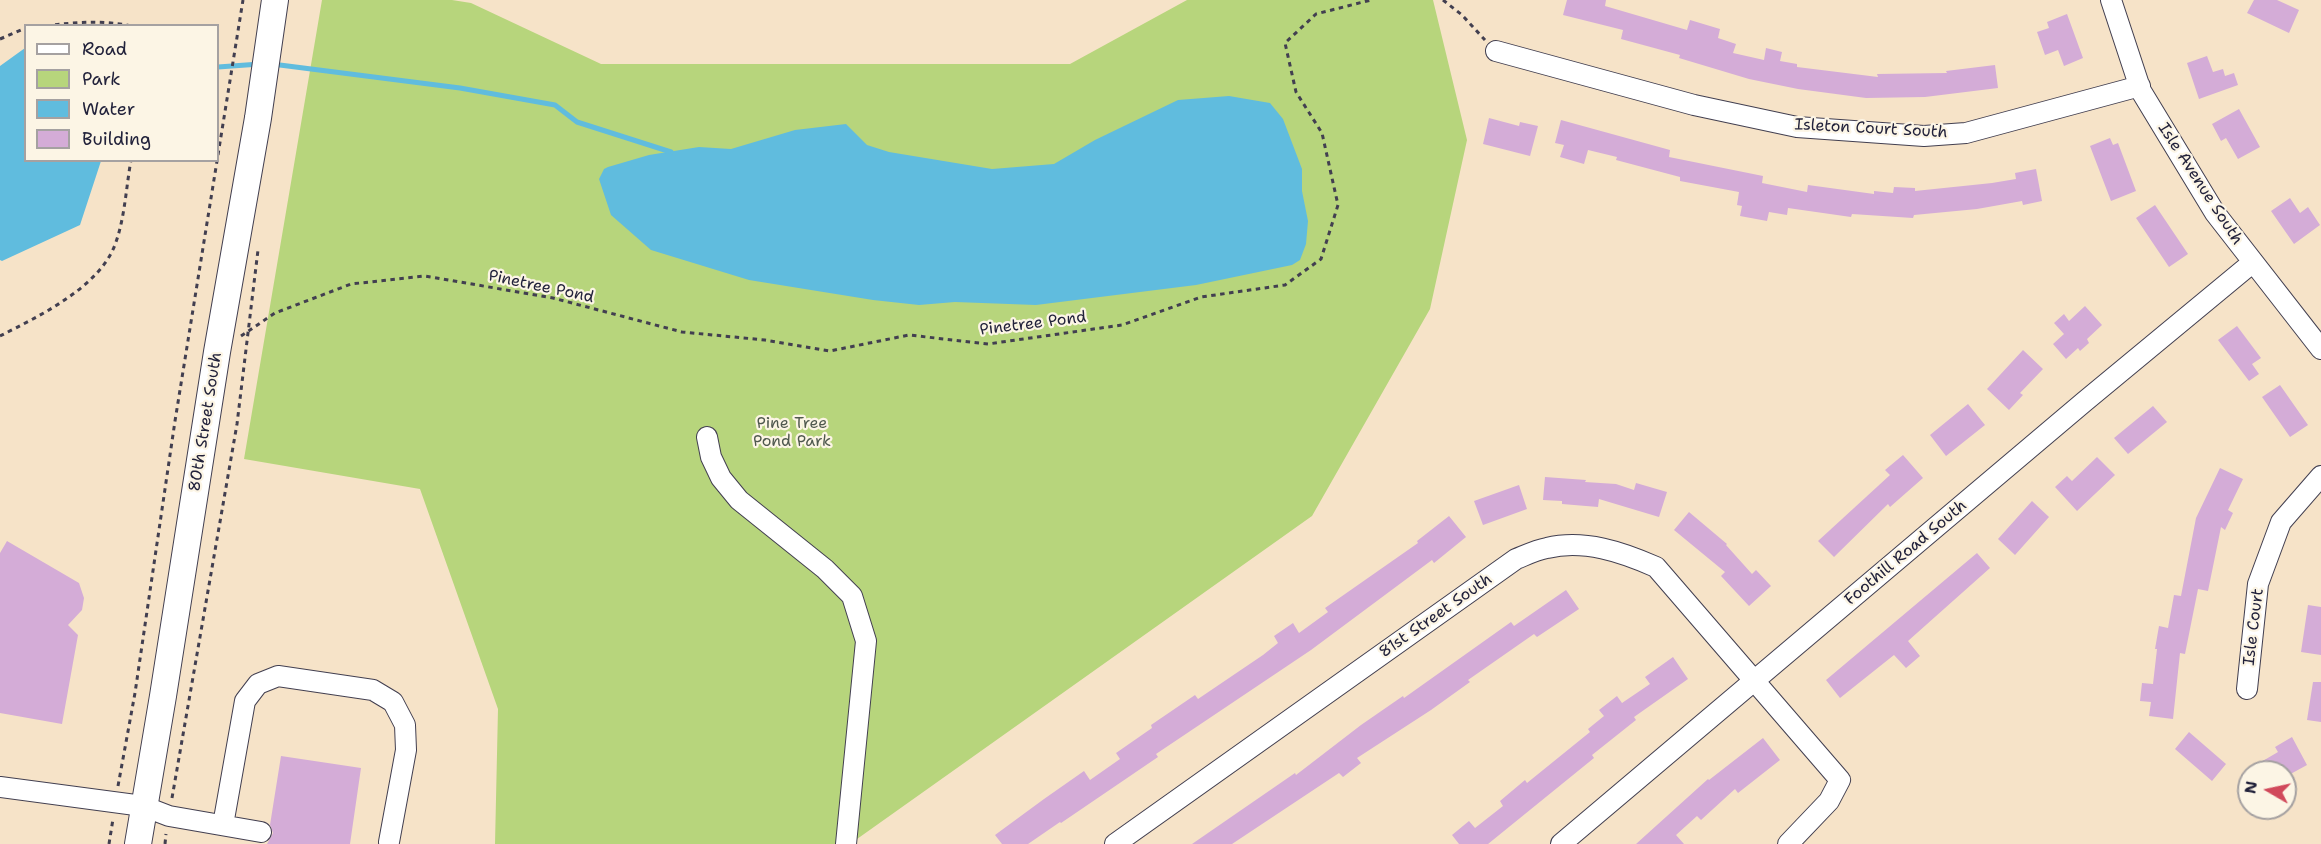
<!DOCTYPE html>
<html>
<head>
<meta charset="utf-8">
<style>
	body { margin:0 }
	#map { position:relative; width:2321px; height:844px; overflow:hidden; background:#f6e3c8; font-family:"Shantell Sans",sans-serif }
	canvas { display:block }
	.legend { position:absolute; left:24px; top:24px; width:195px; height:138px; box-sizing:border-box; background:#fcf5e5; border:2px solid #a5a1a1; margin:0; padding:8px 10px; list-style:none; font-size:18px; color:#22223b }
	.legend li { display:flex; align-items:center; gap:12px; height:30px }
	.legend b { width:30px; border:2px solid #a5a1a1 }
	.north { position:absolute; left:2237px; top:760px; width:60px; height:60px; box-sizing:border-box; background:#fcf5e5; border:2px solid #a5a1a1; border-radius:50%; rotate:279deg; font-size:16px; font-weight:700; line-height:24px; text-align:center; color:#22223b }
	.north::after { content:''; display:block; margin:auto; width:21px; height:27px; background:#d1495b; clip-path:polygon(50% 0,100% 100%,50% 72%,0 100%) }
</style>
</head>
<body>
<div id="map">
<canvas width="2321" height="844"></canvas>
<ul class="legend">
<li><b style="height:8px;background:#fff"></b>Road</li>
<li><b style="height:16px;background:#b7d57c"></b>Park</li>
<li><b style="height:16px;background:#60bcde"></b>Water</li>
<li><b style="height:16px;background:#d4acd7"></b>Building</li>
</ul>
<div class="north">N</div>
</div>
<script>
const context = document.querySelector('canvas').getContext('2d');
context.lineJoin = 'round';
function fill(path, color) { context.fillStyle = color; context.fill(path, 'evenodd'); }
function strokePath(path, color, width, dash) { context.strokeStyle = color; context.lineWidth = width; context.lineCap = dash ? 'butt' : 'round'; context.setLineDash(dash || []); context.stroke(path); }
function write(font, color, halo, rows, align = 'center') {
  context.font = font + ' "Shantell Sans",sans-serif'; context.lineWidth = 4.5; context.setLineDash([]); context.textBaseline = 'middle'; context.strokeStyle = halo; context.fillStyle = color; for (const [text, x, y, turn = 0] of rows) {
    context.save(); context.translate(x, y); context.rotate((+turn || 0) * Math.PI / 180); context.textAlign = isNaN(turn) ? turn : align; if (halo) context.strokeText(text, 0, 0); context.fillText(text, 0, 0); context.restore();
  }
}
const green = new Path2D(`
	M322,0h130l19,3 130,61h469l117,-64h246l34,140 -37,169 -118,207 -462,328h-355l3,-135 -78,-220 -176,-30z`);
const water = new Path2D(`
	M25,48l1,112 75,1 -21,64 -78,36 -2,-1v-194z
	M1229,96l41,7 13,16 19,50v22l6,30 -2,23 -6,16 -8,5 -96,20 -160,20 -81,-3 -36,3 -46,-5 -124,-20 -98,-30 -40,-35 -12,-36 5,-10 4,-2 41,-12 50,-8 32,2 64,-19 51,-6 21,21 22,7 103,17 62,-5 41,-24 83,-40z`);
const stream = new Path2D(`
	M272,64l188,24 95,17 22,17 94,30
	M218,67l42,-3`);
const building = new Path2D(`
	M1567,0h39l-1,6 82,24 3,-10 30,9 -2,9 18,6 -3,9 31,7 2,-12 16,4 -2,9 17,3v3l81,10 -1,-3 70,-1 -1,-2 49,-6 3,23 -73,9 -59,1 -68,-9 -49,-10 -70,-21 1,-3 -59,-16 2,-9 -60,-15z
	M2254,0h23l22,10 -10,23 -42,-20z
	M2067,14l16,44 -19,8 -6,-16 -13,5 -8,-23 12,-4 -2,-6z
	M2207,56l6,16 10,-3 2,7 9,-3 4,12 -39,14 -12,-36z
	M2239,109l21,38 -22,12 -12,-21 -5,3 -9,-17z
	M1489,118l30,8 1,-4 18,4 -8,30 -47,-12z
	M1561,120l109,30 -1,7 94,19 -1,7 45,9 1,-7 66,9v-3l19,2 1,-6 21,1v3l77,-8 24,-4 -1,-6 21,-4 6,32 -19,4 -1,-4 -45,8 -63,6 -1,3 -61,-4 -1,3 -63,-9 -1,7 -18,-3 -2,9 -27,-5 2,-10 -5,-1 2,-13 -59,-11v-4l-64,-17 1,-3 -29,-7 -4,14 -24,-7 4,-12 -9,-2z
	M2110,138l3,7 5,-2 18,48 -25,10 -21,-55z
	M2290,198l10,15 8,-6 12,18 -26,19 -23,-33z
	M2155,205l33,49 -19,13 -33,-49z
	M2085,306l17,19 -15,14 2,4 -9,8 -2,-3 -12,11 -13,-15 11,-10 -10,-11 10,-9 5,7z
	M2237,326l24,32 -9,6 7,10 -10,7 -31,-41z
	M2023,350l20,19 -23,24 3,2 -14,15 -22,-21z
	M2280,385l28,40 -18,12 -28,-40z
	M1968,404l17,21 -39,31 -16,-21z
	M2153,406l14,16 -39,32 -14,-16z
	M1903,455l20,23 -33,29 -2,-3 -54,53 -16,-16 72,-66 -5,-5z
	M2097,457l18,18 -38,36 -22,-24 12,-11 5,5z
	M2220,468l23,11 -15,31 5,3 -8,17 -4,-3 -13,64 -10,-2 -13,65 -5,-1 -7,66 -24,-3 2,-14 -11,-1 2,-18 11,1 4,-35h-2l4,-23 9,2 6,-33 7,1 15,-78z
	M1545,477l41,3 -1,2 31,2 18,6 2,-7 31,9 -8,25 -60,-18 -1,8 -36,-3v-3l-19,-1z
	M1519,485l8,24 -44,16 -9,-24z
	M2032,501l17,16 -34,38 -17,-16z
	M1689,512l38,32 -1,1 26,29 4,-4 15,16 -22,20 -28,-30 4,-4 -51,-42z
	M1449,516l17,21 -32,26 -2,-3 -121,90 -155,104 2,3 -97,66 -1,-1 -32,22h-26l-7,-9 49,-36 40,-28 6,9 30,-21 -4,-6 36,-25 -1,-3 44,-30 3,4 65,-44 15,-12 -4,-7 19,-13 6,10 29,-21 -3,-4 93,-65 -1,-2z
	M7,541l72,42 5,15 -2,12 -14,15 10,10 -16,89 -62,-11v-160z
	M1977,553l13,15 -82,73 12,15 -14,12 -12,-13 -54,43 -14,-18z
	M1566,590l13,19 -42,28 -3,-3 -66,46 2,2 -39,28 -74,48 4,5 -18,14 -4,-4 -107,71h-40l103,-71 1,2 65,-50 42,-29 1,2 107,-76 3,4z
	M2308,605l13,2v48l-20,-3z
	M1673,657l15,22 -54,38 2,3 -44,35 2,3 -106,86h-29l-7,-9 17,-14 6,7 28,-22 -3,-5 25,-21 2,3 63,-51 -2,-3 16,-13 -5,-6 18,-14 5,7 28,-19 -5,-7z
	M2313,682h8v40l-14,-2z
	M2189,732l37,32 -14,17 -37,-32z
	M2292,737l15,28 -22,12v-5h-41l34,-20 -3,-5z
	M1763,738l17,22 -42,33 -3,-4 -34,31 -4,-4 -21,19 8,9h-48l72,-65 1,1z
	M281,756l80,12 -11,76h-83l6,-11 -3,-8z`);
const path = new Path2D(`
	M1443,0l19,15 23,25
	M46,26c30,-4 56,-6 86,0
	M0,39l26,-11
	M0,336c39,-20 101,-49 116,-94 9,-26 10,-54 15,-82
	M241,336l34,-23 76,-29 74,-8 128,22 129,34 83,8 65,11 79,-16 79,9 134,-19 79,-28 84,-12 36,-26 17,-54 -16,-72 -26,-41 -11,-49 31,-29 55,-14
	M118,786l17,-93 40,-272 68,-421
	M172,798l65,-374 21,-174
	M109,844l4,-25
	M165,844l1,-10`);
const minor = new Path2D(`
	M2111,0l30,91 74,122 106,136
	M1496,51l198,54 103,22 127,9 42,-3 174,-47
	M707,437l4,20 10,21 18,22 86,69 27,27 14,45 -20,203
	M2247,689l11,-105 23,-62 40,-46
	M0,787l143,19 26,10 92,16
	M223,825l22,-124 13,-17 20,-8 95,14 20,12 12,23 1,25 -17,92
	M1115,844l401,-285c10,-4 20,-9 31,-11 37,-9 75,4 109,19l184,213 -11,21 -41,43
	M1561,844l523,-442 168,-139`);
const major = new Path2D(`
	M138,844l25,-148 54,-344 41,-234 17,-118`);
const streetNames = [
	["Isleton Court South",1871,129,3],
	["Isle Avenue South",2200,184,57],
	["Pinetree Pond",541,287,12],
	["Pinetree Pond",1033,324,-7],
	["80th Street South",206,422,-81],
	["Foothill Road South",1906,553,-40],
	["81st Street South",1436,616,-35],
	["Isle Court",2254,627,-83]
];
const parkNames = [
	["Pine Tree",792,424],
	["Pond Park",792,442]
];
fill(green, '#b7d57c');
fill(water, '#60bcde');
strokePath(stream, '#60bcde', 5);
fill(building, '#d4acd7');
strokePath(minor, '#423f50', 22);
strokePath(major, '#423f50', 28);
strokePath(path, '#423f50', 3, [4.5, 4.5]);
strokePath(minor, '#fff', 20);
strokePath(major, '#fff', 26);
write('16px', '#22223b', '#fcf5e5', streetNames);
write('16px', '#4f584e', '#fcf5e5', parkNames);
</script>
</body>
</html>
